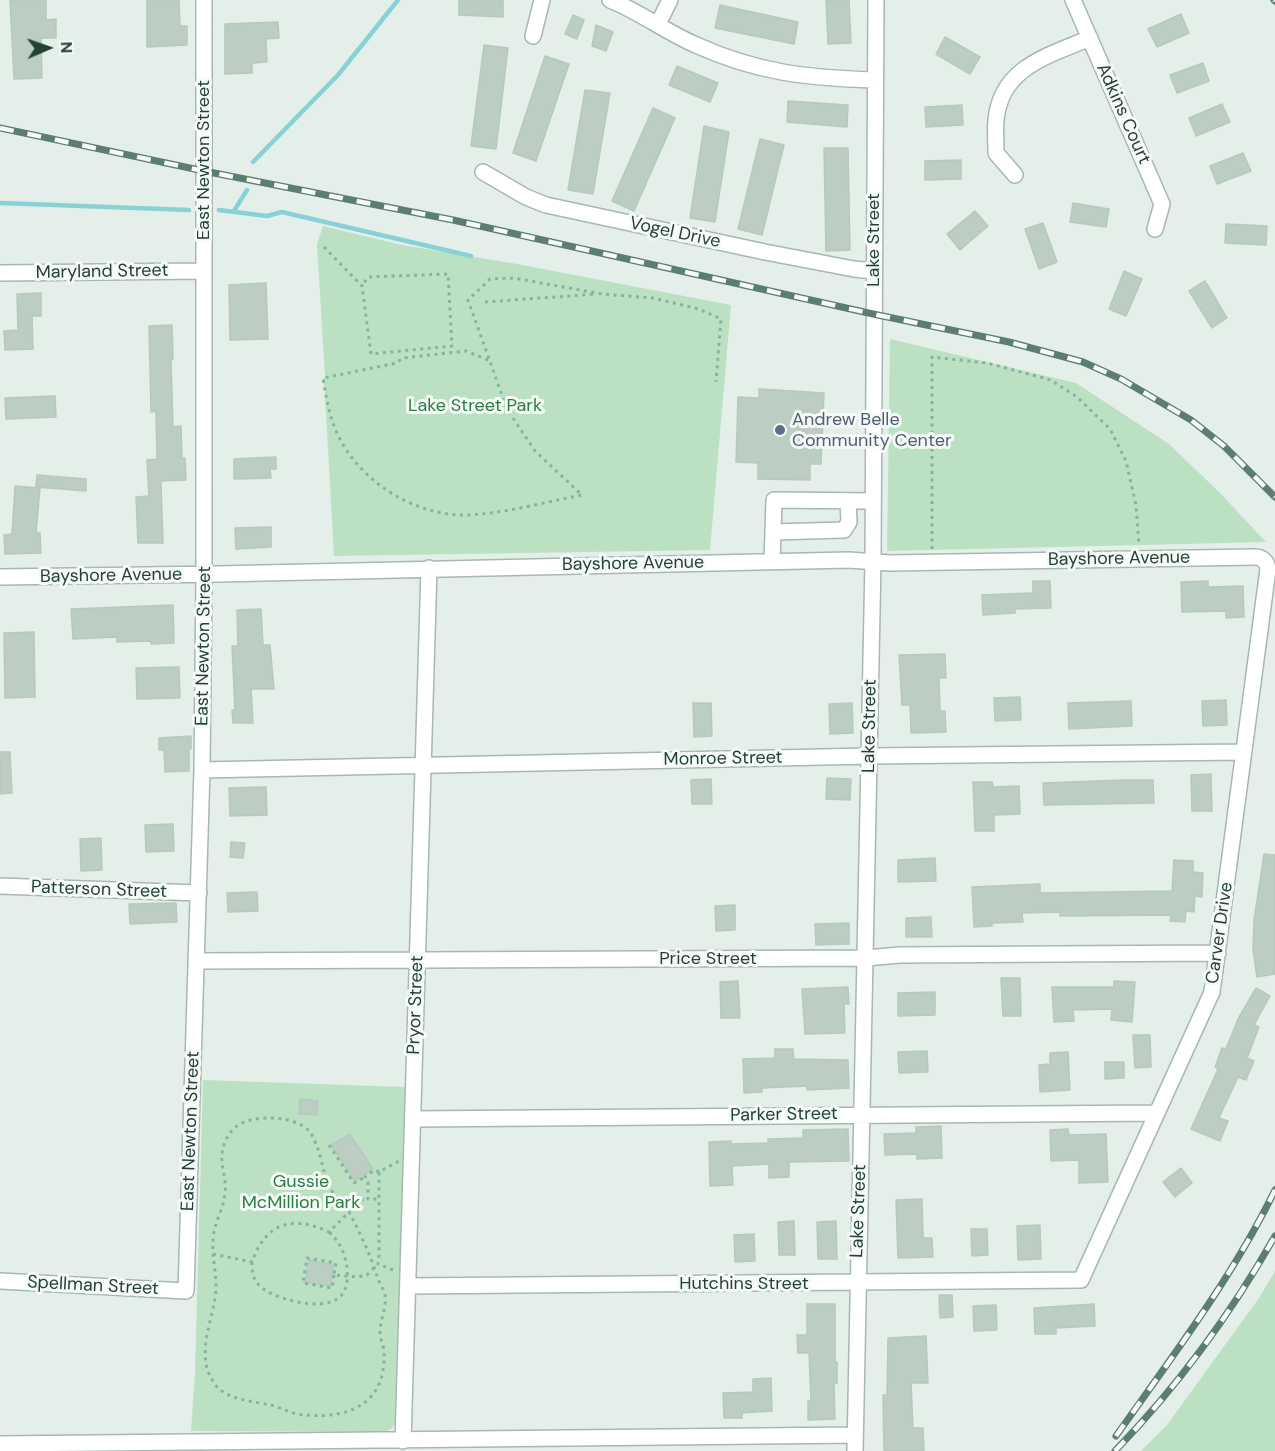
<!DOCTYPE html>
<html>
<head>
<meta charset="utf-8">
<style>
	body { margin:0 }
	#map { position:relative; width:1275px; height:1451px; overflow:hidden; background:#e4efe9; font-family:"DM Sans",sans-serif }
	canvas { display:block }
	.north { position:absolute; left:18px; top:18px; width:60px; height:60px; -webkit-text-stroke:4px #f5faf7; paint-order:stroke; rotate:88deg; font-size:16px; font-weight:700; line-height:24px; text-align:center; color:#224236 }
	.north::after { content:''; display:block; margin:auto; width:21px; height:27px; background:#224236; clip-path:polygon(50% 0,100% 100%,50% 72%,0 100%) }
</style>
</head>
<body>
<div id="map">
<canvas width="1275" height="1451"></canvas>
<div class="north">N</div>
</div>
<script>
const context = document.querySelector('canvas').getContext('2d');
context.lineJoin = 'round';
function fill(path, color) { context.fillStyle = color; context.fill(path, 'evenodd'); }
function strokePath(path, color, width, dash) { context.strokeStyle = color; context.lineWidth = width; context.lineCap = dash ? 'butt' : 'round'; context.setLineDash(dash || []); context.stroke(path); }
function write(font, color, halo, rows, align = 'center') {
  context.font = font + ' "DM Sans",sans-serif'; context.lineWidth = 6; context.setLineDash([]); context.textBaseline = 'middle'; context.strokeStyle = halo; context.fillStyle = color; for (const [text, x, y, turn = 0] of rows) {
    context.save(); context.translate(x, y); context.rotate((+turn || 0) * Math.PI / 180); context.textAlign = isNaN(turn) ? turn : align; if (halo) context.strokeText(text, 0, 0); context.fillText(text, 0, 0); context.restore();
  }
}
const green = new Path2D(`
	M323,226l79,19 115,19 214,41 -21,245 -376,6 -9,-161 -2,-17 2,-1 -8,-133z
	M890,339l186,44 93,61 50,48 47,50 -379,9z
	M203,1080l202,7 -10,336 -4,6 -5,3 -195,-1 4,-59z
	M1275,1271v180h-134l26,-26 92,-127z`);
const stream = new Path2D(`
	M253,162l85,-87 60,-75
	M1,203l188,7
	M219,210l48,6 15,-4 189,44
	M234,211l13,-21`);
const building = new Path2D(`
	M10,0h36v20l10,-1v19h-15l1,40 -28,1z
	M147,0h32l1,26h7v19l-40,2z
	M459,0h44v17l-44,-2z
	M826,0h23l2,43 -23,1z
	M720,5l78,17 -4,22 -79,-16z
	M1181,14l8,19 -32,14 -9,-18z
	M573,15l11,5 -7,19 -12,-5z
	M278,22l1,16 -13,1 1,23 -15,1v10l-27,1v-50z
	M596,25l17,7 -7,19 -14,-5z
	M945,37l35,20 -10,17 -34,-20z
	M484,45l24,3 -12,101 -25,-3z
	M545,56l24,8 -33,97 -23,-8z
	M1203,63l6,18 -32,12 -7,-18z
	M677,66l41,17 -8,19 -41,-17z
	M585,90l25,3 -17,101 -25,-4z
	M788,101l60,4 -1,22 -60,-5z
	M1222,104l8,18 -34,14 -7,-18z
	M962,105l1,20 -37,2 -1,-20z
	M653,108l22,10 -41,93 -22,-10z
	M704,126l25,6 -14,90 -25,-4z
	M760,139l24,6 -22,90 -24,-6z
	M824,148h24l2,102 -24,1z
	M1243,153l8,18 -34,13 -7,-18z
	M961,160v19l-36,1v-19z
	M1073,203l36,6 -3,18 -36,-5z
	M975,211l13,15 -28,24 -13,-16z
	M1043,223l14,39 -18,7 -14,-40z
	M1226,224l41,2 -1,19 -41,-2z
	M1124,271l18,8 -16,37 -17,-7z
	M1205,281l22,37 -15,10 -23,-37z
	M266,283l2,56 -38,1 -1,-55z
	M41,293v23h-9l1,33 -28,1 -1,-19 14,-1 -1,-36z
	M172,325l1,34 -2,1 2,67 8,-1 1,32h3l1,22 -25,1 2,62h-25l-2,-46 13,-1 -2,-36 10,-1 -1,-48 -5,1 -2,-86z
	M759,389l65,4 -3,71h-11v16l-52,-1v-16l-22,-1 2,-65 21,1z
	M55,396l1,21 -50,2 -1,-21z
	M276,457v12h-6l1,9 -37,1v-20z
	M37,475l49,4v12l-50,-4z
	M15,486l25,2 -4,45h4l1,20 -36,1 -1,-19 8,-1z
	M271,527v20l-35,2 -1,-21z
	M1033,581h17l1,27 -36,1v4l-32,2 -1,-20 51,-2z
	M1208,581v6l35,-1 1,31 -18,1v-7l-44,1 -1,-30z
	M173,605l1,38 -23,1v-3l-34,1v-5l-44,2 -2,-30z
	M261,609l2,36h7l4,44h-23l2,34h-20l-1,-13h3l-3,-64h6l-1,-36z
	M34,632l1,65 -30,1 -1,-65z
	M945,654l1,24h-7l1,33h5l1,21 -35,1 -1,-28h-8l-3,-50z
	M179,667l1,31 -43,1 -1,-31z
	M1020,697l1,23 -26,1 -1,-23z
	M1226,700l1,25 -24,1 -1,-25z
	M1131,701l1,25 -63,3 -1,-26z
	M693,703h18l1,33 -18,1z
	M852,703l1,30 -23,1 -1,-30z
	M191,736v13h-2v22l-24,1 -1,-22h-5v-12z
	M0,752h10l2,41 -12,1z
	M1211,774l1,37h-20l-1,-36z
	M827,778l24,1 -1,21 -24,-1z
	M711,779l1,25h-20l-1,-24z
	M1123,780h30l1,23 -110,2 -1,-22z
	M973,782h19l1,5 26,-1 1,28 -26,1v16h-19z
	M266,787l1,28 -37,1 -1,-28z
	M173,824l1,27 -28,1 -1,-27z
	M101,838l1,32 -21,1 -1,-32z
	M231,842l14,1 -2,15 -13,-1z
	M1264,854l11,1v119l-18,3 -4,-27 1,-30z
	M935,858l1,23 -38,1v-22z
	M1174,860l19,1v11l10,1 -1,24 -7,-1 -1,16 -8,-1 -1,11 -15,-1 1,-6 -111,1v-4l-38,1 1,9 -31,1v3l-18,1 -2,-40 68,-3v9l132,-2z
	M257,892l1,19 -30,1 -1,-19z
	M176,903l1,19 -47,2 -1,-20z
	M735,905v25l-19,1 -1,-25z
	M931,917l1,20h-26v-19z
	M849,923v21l-33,1 -1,-21z
	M1001,978h19l1,38h-18z
	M738,981l2,37h-19l-1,-36z
	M1114,981l21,1 -3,40 -21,-2 1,-11 -39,1 1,11 -20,1 -2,-35h62z
	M848,987l1,17h-5l1,29 -40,1 -3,-45z
	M1256,988l14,8 -16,29 5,2 -12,31 7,3 -8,19 -8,-3 -19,41 9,3 -8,20 -29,-12 27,-60 -3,-2 7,-19 4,1 12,-30z
	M935,992v23l-37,1v-23z
	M1133,1035h17l1,32 -16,1z
	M775,1049h18l1,10 54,1 1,28 -42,2v-4l-45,2v4l-18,1 -1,-34 32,-1z
	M927,1051l1,21 -29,1 -1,-21z
	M1068,1052l2,38 -30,2 -1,-27 11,-1v-11z
	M1105,1062h19v16l-19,1z
	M300,1099l18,2 -1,14 -18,-1z
	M941,1126l1,32 -25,1v-5l-32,1 -1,-21 32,-1v-6z
	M848,1129l1,32 -60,1v15l-20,1v-14l-37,2 1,19 -23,1 -1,-44 22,-1v3l37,-1v-4l35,-1v-8z
	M1068,1129l1,6 37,-1 2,48 -29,1v-23l-28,1 -1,-31z
	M350,1134l23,35 -18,12 -24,-36z
	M1181,1168l11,15 -17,14 -12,-15z
	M922,1199l1,39h9l1,19 -35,1 -2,-58z
	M794,1221l1,34h-16l-1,-33z
	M836,1221l1,38h-19l-1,-37z
	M1040,1225l1,34 -23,1 -1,-34z
	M971,1229h16l1,26 -16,1z
	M754,1234l1,27 -20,1 -1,-27z
	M309,1260l25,5 -3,21 -26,-4z
	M939,1295h13l1,22 -13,1z
	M807,1304h28v58h2v21h-3l1,36 -27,1v-19h3l-2,-48h-11l-1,-18h10z
	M1094,1304l1,22 -39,2v6h-21l-1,-26z
	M996,1305l1,25 -23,1 -1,-25z
	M926,1336l2,47h-17l2,45h10l1,23h-40l-1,-56h4l1,-57z
	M771,1378l1,33 -30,2v5h-18l-1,-25 30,-1v-13z`);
const path = new Path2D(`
	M324,247l38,39 9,68 81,-8 -4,-72 -80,3 -6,9
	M485,302l112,-8
	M488,360l-22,-9 -64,7 -5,5 -74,15c3,19 6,36 13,53 22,50 79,86 133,84 38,-2 76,-13 113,-20l-47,-44 -28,-42 -39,-109 22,-21 24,-1 88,16 51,4 46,11 22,10 -5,63
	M889,438l43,-2v-79l55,6 64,17 26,17 33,32 16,32 10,44 3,40
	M932,549v-113
	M329,1145l25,38 11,-6
	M379,1172l-5,-2 -9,7 3,5v17h11
	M213,1254l39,8c14,-40 41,-47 77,-30l20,-20c11,21 22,44 29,67 2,5 6,11 7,16 2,14 -6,26 -5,40 1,6 4,12 4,18 2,50 -34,66 -79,62 -11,0 -23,-7 -34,-10 -19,-4 -46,-5 -57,-22 -21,-31 2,-66 2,-97 0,-15 -4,-30 -3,-45 0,-17 11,-32 12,-48 2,-15 -6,-30 -2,-45 3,-13 13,-25 27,-28 18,-4 47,-3 60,12 3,4 6,12 8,17 4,11 5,23 10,34 4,11 14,21 21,29l12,-12 7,-1
	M252,1262c0,9 0,15 6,22 12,15 63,27 79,15 10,-6 11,-19 10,-30 -1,-14 -7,-27 -18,-37
	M393,1270l-15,-6 1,-9v-83l20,-11
	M334,1275l-2,13 -29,-5 4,-25 29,5 -2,12 23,2 10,-2 11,-11`);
const minor = new Path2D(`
	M610,0c30,12 56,32 86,45 62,28 112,33 179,35
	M1073,0l89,204 -7,25
	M658,24l12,-24
	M533,36l9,-36
	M483,172l43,25 20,8 219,47 89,17 20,2
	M1015,175l-19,-22c0,-11 -1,-22 0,-33 5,-53 52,-64 94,-82
	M0,273l204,-2
	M848,501l1,21 -5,8 -71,2 1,-32 98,1
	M772,561l1,-29
	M0,577l218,-3 631,-14 41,3 365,-6c8,0 12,5 13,12l-56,423 -131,288 -673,6
	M202,770l668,-14 374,-4
	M0,886l199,7
	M197,961l669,-3 34,-3 318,-2
	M413,1119l742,-6
	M0,1281l186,10 16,-521 2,-195v-575
	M403,1441l26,-873
	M0,1444l854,-9
	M855,1451l18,-890 3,-561`);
const rail = new Path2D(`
	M1274,0l1,1
	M0,128l204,43 249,49 420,94 136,28 74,20 38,17 70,41 33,26 51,51
	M1116,1436c56,-79 116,-158 159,-246
	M1115,1451c62,-64 116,-137 160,-215`);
const markers = [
	[780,430,6,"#5c6f8a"]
];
const streetNames = [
	["Adkins Court",1123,114,66],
	["East Newton Street",204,160,-90],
	["Vogel Drive",675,233,12],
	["Lake Street",874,240,-90],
	["Maryland Street",102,272,-1],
	["Bayshore Avenue",1119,559,-1],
	["Bayshore Avenue",633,564,-1],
	["Bayshore Avenue",111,576,-1],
	["East Newton Street",204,646,-89],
	["Lake Street",870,726,-89],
	["Monroe Street",723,759,-1],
	["Patterson Street",99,890,2],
	["Carver Drive",1220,933,-82],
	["Price Street",708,959],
	["Pryor Street",416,1005,-88],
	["Parker Street",784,1115,-1],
	["East Newton Street",191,1131,-88],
	["Lake Street",859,1211,-88],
	["Hutchins Street",744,1284],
	["Spellman Street",93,1286,3]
];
const parkNames = [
	["Lake Street Park",475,406],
	["Gussie",301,1182],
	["McMillion Park",301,1203]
];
const serviceNames = [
	["Andrew Belle",792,420],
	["Community Center",792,441]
];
fill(green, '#bce1c2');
strokePath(stream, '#88d2d7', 4.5);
fill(building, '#bccdc4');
strokePath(building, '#b6c9bf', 1.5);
strokePath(minor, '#a6b8b0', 18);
strokePath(path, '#82b4a0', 3, [3, 4.5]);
strokePath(minor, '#fff', 15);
strokePath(rail, '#5c7d71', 7);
strokePath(rail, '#f5faf7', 4.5, [14]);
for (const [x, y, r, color] of markers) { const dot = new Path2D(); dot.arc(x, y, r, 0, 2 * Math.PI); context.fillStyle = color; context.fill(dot); strokePath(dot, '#f5faf7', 2); }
write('18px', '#224236', '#f5faf7', streetNames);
write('18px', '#287c42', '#f5faf7', parkNames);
write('18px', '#4e5e75', '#f5faf7', serviceNames, 'left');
</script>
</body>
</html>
